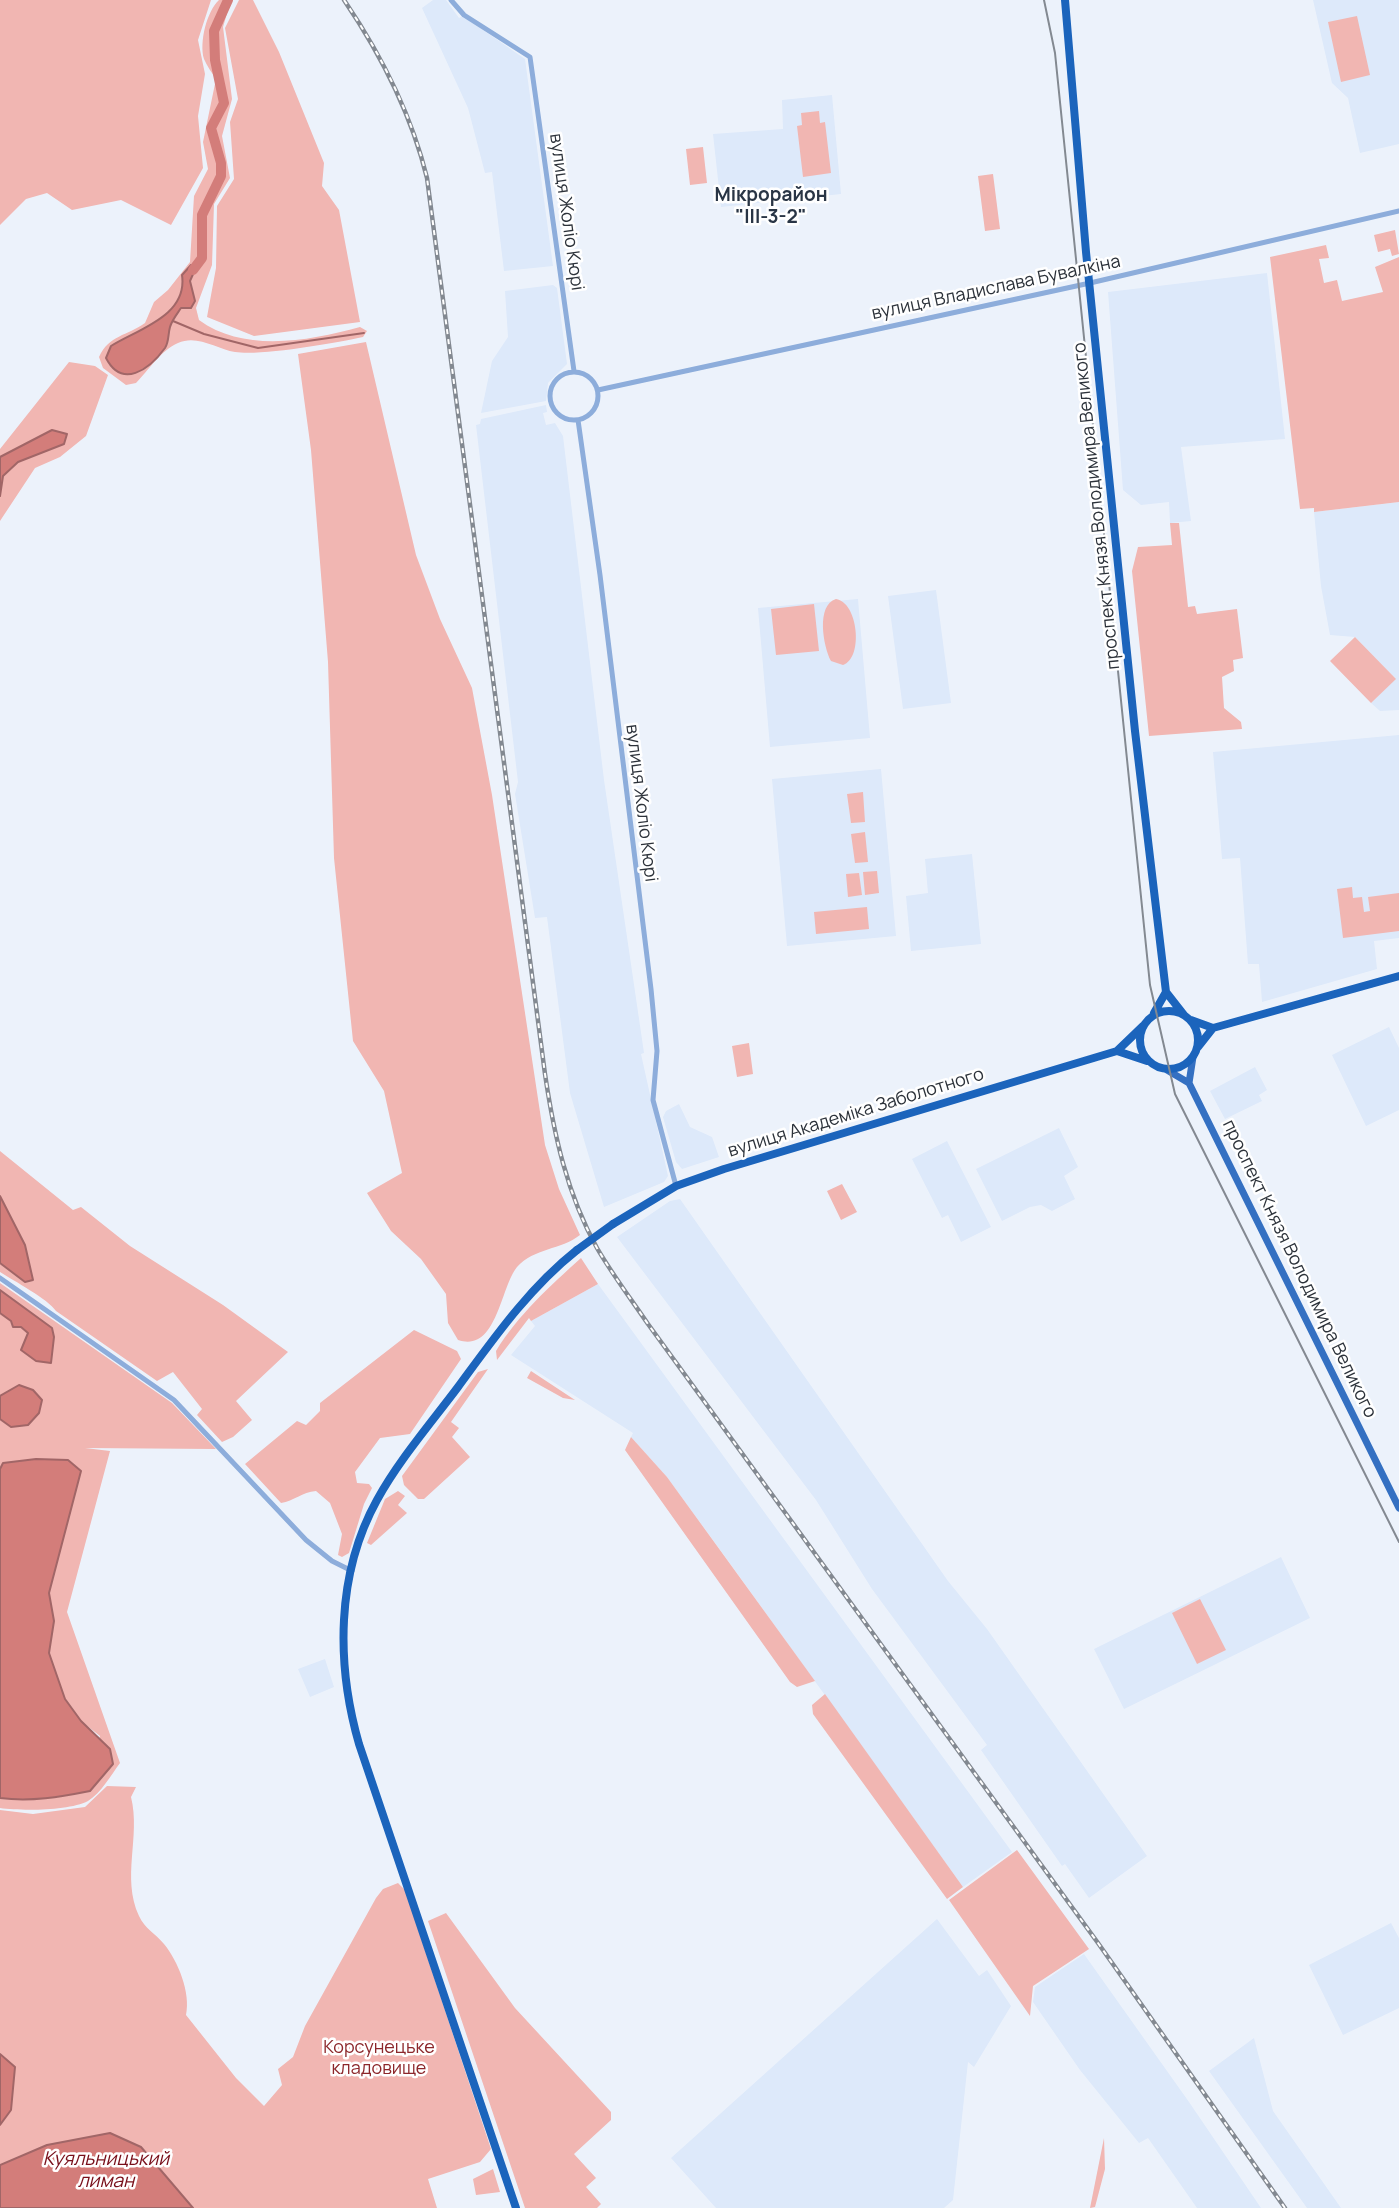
<!DOCTYPE html>
<html>
<head>
<meta charset="utf-8">
<style>
	body { margin:0 }
	canvas { display:block; background:#ecf2fb }
</style>
</head>
<body>
<canvas width="1399" height="2208"></canvas>
<script>
const context = document.querySelector('canvas').getContext('2d');
context.lineJoin = 'round';
function fill(path, color) { context.fillStyle = color; context.fill(path, 'evenodd'); }
function strokePath(path, color, width, dash) { context.strokeStyle = color; context.lineWidth = width; context.lineCap = dash ? 'butt' : 'round'; context.setLineDash(dash || []); context.stroke(path); }
function write(font, color, halo, rows, align = 'center') {
  context.font = font + ' Manrope,sans-serif'; context.lineWidth = 5; context.setLineDash([]); context.textBaseline = 'middle'; context.strokeStyle = halo; context.fillStyle = color; for (const [text, x, y, turn = 0] of rows) {
    context.save(); context.translate(x, y); context.rotate((+turn || 0) * Math.PI / 180); context.textAlign = isNaN(turn) ? turn : align; if (halo) context.strokeText(text, 0, 0); context.fillText(text, 0, 0); context.restore();
  }
}
const built = new Path2D(`
	M433,0h13l13,18 4,-2 62,43 28,207 -49,5 -12,-99 -7,1 -17,-65 -46,-100z
	M1313,0h86v144l-39,9 -12,-55 -16,-15z
	M832,95l9,99 -120,13 -8,-73 70,-5 -1,-29z
	M1267,273l18,166 -104,8 10,74 -21,2 -1,-21 -28,3 -18,-15 -15,-198z
	M553,285l4,3 10,76 -19,19 -2,18 -65,12 11,-52 16,-24 -3,-46z
	M546,405l1,7 -4,1 3,12 9,-2 8,13 41,344 40,273 -3,1 27,122 -4,6 -60,25 -34,-114 -23,-176 -12,1 -20,-124 3,-12 -42,-357 4,-1 1,-5z
	M1399,502v208l-19,1 -9,-8 24,-25 -40,-41 -25,-2 -9,-49 -7,-74z
	M936,590l15,113 -48,6 -15,-113z
	M858,599l12,139 -100,9 -12,-139z
	M1399,735v203l-25,3 3,28 -115,33 -3,-38h-11l-8,-106 -18,1 -9,-107z
	M881,769l15,167 -109,10 -15,-167z
	M972,854l9,90 -70,7 -5,-55 22,-3 -3,-34z
	M1389,1027l10,21v62l-33,16 -34,-71z
	M1255,1067l12,23 -8,5 3,6 -37,18 -15,-28z
	M679,1104l11,23 22,10 7,20 -37,12 -6,-7 -13,-45 3,-6z
	M1059,1128l19,39 -14,9 11,23 -23,12 -11,-6 -11,2 -28,14 -26,-52z
	M947,1141l44,86 -30,15 -13,-27 -6,3 -30,-59z
	M680,1199l268,382 39,48 160,227 -58,42 -24,-34 -3,2 -81,-116 6,-5 -115,-156 -56,-89 -199,-263 53,-36z
	M598,1284l414,568 -49,35 -226,-314 -70,-96 -36,-40 2,-4 -122,-78 24,-29 -4,-5z
	M1281,1557l29,61 -186,91 -30,-60z
	M325,1659l9,28 -24,10 -12,-28z
	M937,1919l42,57 8,-6 24,36 -37,61 -6,-5 -15,138 -9,8h-228l-45,-50z
	M1391,1923l8,15v70l-56,27 -34,-70z
	M1084,1954l105,148 72,106h-64l-49,-70 -9,5 -59,-73 -47,-68 2,-15z
	M1254,2038l19,73 68,97h-34l-98,-137z`);
const green = new Path2D(`
	M0,0h211l-13,40 7,34 -7,42 5,52 -32,57 -50,-25 -49,10 -25,-17 -21,6 -26,26z
	M219,0h12l-8,27 9,72 -10,37 8,42 -16,26 -2,61 -16,43 3,12c45,33 110,21 161,7l7,4 -4,6c-28,6 -101,19 -128,15 -18,-3 -38,-18 -57,-9 -17,7 -29,27 -42,40l-10,2 -23,-17 -4,-11c10,-22 28,-21 46,-34l9,-21 14,-12 22,-28 4,-66 14,-27 -5,-27 13,-63c-4,-6 -9,-13 -12,-20 -5,-17 3,-48 15,-59z
	M239,0h14l26,52 45,111 -2,23 17,24 21,112 -106,14 -47,-19 9,-49 1,-62 17,-27 -4,-57 8,-23 -13,-71z
	M1357,16l13,59 -29,7 -13,-60z
	M819,111l1,12 5,-1 6,51 -28,4 -6,-51 5,-1 -1,-12z
	M703,147l4,36 -17,2 -4,-36z
	M993,174l7,55 -15,2 -7,-55z
	M1395,230l4,24 -7,2 -2,-7 -12,3 -4,-17z
	M1326,245l3,13 -10,1 5,24 13,-3 5,21 41,-9 -8,-25 24,-10v245l-85,10v-4l-14,1 -30,-252z
	M366,342l50,213 24,64 32,69 20,107 53,350 14,44 21,46c-19,15 -46,13 -63,32 -17,21 -20,86 -59,73l-10,-17 -2,-29 -25,-35 -30,-28 -24,-38 35,-20 -18,-82 -31,-50 -19,-183 -6,-196 -17,-212 -13,-96z
	M69,362l26,4 13,9 -22,61 -26,21 -25,11 -35,53v-72z
	M1170,523h9l9,84 7,-1 2,8 40,-5 6,49 -10,2 1,11 -12,6 2,31 17,14 1,7 -93,7 -17,-165 6,-24 34,-2z
	M836,599c22,3 28,59 7,66l-12,-4c-8,-15 -15,-56 5,-62z
	M814,604l5,47 -43,4 -5,-46z
	M1355,637l41,42 -25,24 -41,-42z
	M863,792l2,30 -14,1 -4,-29z
	M865,832l3,30 -13,1 -4,-29z
	M877,871l2,22 -14,2 -2,-23z
	M859,873l3,22 -14,2 -2,-23z
	M1352,887l1,11 9,-1 2,15 6,-1 -2,-14 31,-4v38l-56,7 -6,-49z
	M867,907l2,22 -53,5 -2,-22z
	M749,1043l4,31 -16,3 -5,-31z
	M0,1151l73,59 8,-3 49,39 93,59 65,47 -52,49 16,19 -19,17 -11,5 -25,-27 5,-6 -29,-37 -16,9 -101,-70c-8,-12 -42,-30 -56,-39v-9l25,19 -1,-37 -24,-49z
	M842,1184l15,28 -16,8 -14,-29z
	M581,1258l17,26 -67,37 -2,-3 -32,42 -1,-9c22,-36 54,-65 85,-93z
	M0,1283l172,120 44,46 -131,-1 25,3 -43,161 53,151c-9,12 -19,30 -32,38 -19,10 -67,10 -88,7v-10l33,2 57,-9 10,-55 -19,-15 -16,-22 -16,-46 5,-32 -5,-27 32,-123 -13,-11 -64,3 -4,6z
	M414,1330l43,21 4,8 -51,75 -30,4 -25,34 2,11 12,1 3,4 -8,16 -15,49 -7,4 -4,-2 4,-21 -12,-31 -14,-12c-14,1 -22,10 -35,12l-36,-39 52,-43 9,4 14,-14v-8z
	M488,1369l-37,53 8,6 -7,9 18,20 -46,42h-6l-14,-14 -2,-9 76,-104z
	M531,1371l44,29 -12,-2 -36,-20z
	M631,1437l36,40 148,204 -18,6 -7,-5 -165,-232z
	M398,1491l7,5 -7,9 9,8 -36,32 -4,-2 18,-44z
	M1200,1599l26,51 -29,14 -25,-51z
	M825,1694l138,193 -16,12 -134,-185 -1,-9z
	M107,1786l29,1 -5,10c10,40 -10,80 8,119 6,13 16,17 25,28 14,17 27,49 22,71l50,63 28,28 18,-21 -4,-16 15,-12 12,-31 71,-128 7,-9 15,-6 7,7 86,259 -11,13 -52,17 9,29h-244l-52,-61 -141,18v-355l33,4 52,-7z
	M1017,1850l72,99 -56,37 -3,30 -81,-116z
	M446,1913l69,95 96,104v8l-37,34 22,24 -10,9 15,17 -4,4h-72l-97,-287z
	M1104,2138l1,31 -10,38 -5,1z
	M493,2169l7,23 -24,3 -3,-16z`);
const water = new Path2D(`
	M191,265l3,7 -4,9 5,20 -4,7h-10c-4,6 -9,12 -11,19 -2,7 -1,15 -5,21 -16,22 -43,41 -59,10l5,-12c27,-17 77,-30 71,-71z
	M52,430l15,4 -3,10 -46,18 -15,14 -3,20v-39z
	M0,1196l25,49 8,35 -8,2 -25,-19z
	M0,1290l52,38 2,9 -3,26 -15,-2 -15,-11 7,-17 -7,-6h-8l-2,-6 -11,-8z
	M19,1385l14,5 9,10 -3,13 -11,12 -17,2 -11,-8v-23z
	M36,1459l32,1 13,11 -32,122 5,28 -5,32 16,46 16,22 29,28 3,15 -23,27c-30,6 -59,11 -90,7v-329l3,-6z
	M0,2054l15,13 -4,43 -11,15z
	M110,2133l31,14 52,61h-193v-43l47,-20z`);
const stream = new Path2D(`
	M173,321l31,13 54,14 106,-15`);
const river = new Path2D(`
	M193,270l9,-12v-43l19,-39v-13l-10,-35 13,-25 -9,-43 -1,-29 14,-31`);
const tertiary = new Path2D(`
	M451,0l13,15 66,42 44,314
	M550 396a24 24 0 1 1 48 0a24 24 0 1 1-48 0Z
	M598,390l492,-107 309,-72
	M578,420l22,155 51,414 6,62 -4,49 23,86
	M0,1278l174,122 132,140 26,21 20,10`);
const primary = new Path2D(`
	M1167,1070l22,13 210,425
	M1189,1083l4,-26`);
const trunk = new Path2D(`
	M1065,0l21,252 49,479 31,261 18,23
	M1140 1040a29 29 0 1 1 58 0a29 29 0 1 1-58 0Z
	M1154,1013l12,-21
	M1191,1020l22,8 186,-52
	M1198,1047l15,-19
	M1117,1051l30,10
	M613,1224l63,-38 48,-17 393,-118 26,-25
	M516,2208l-157,-464c-23,-80 -23,-170 18,-244 22,-40 54,-77 81,-113 36,-49 71,-99 119,-137`);
const tram = new Path2D(`
	M1044,0l11,53 95,932 25,109 224,448`);
const rail = new Path2D(`
	M344,0c38,56 67,113 83,178l118,896c9,61 22,120 52,174 15,26 34,51 51,76l450,619 187,265`);
const trunkBridge = new Path2D(`
	M577,1250l36,-26`);
const streetNames = [
	["вулиця Жоліо Кюрі",566,212,82],
	["вулиця Владислава Бувалкіна",996,288,-12],
	["проспект Князя Володимира Великого",1097,506,-96],
	["вулиця Жоліо Кюрі",641,803,83],
	["вулиця Академіка Заболотного",856,1113,-17],
	["проспект Князя Володимира Великого",1299,1269,64]
];
const parkNames = [
	["Корсунецьке",379,2048],
	["кладовище",379,2069]
];
const neighbourhoodNames = [
	["Мікрорайон",771,196],
	["\"ІІІ-3-2\"",771,218]
];
const waterNames = [
	["Куяльницький",106,2160],
	["лиман",106,2182]
];
fill(built, '#dde9fa');
fill(green, '#f1b6b2');
fill(water, '#d37d7a');
strokePath(water, '#a16667', 2);
strokePath(stream, '#a16667', 2);
strokePath(river, '#d37d7a', 10);
strokePath(tertiary, '#8daddb', 5);
strokePath(primary, '#3470c2', 7);
strokePath(trunk, '#1b64bc', 8);
strokePath(tram, '#838991', 2);
strokePath(rail, '#838991', 4.5);
strokePath(rail, '#fff', 2, [5]);
strokePath(trunkBridge, '#1b64bc', 8);
write('18px', '#2c323a', '#fff', streetNames);
write('18px', '#8c272b', '#fff', parkNames);
write('bold 19px', '#293545', '#fff', neighbourhoodNames);
write('italic 19px', '#780f1a', '#fff', waterNames);
</script>
</body>
</html>
